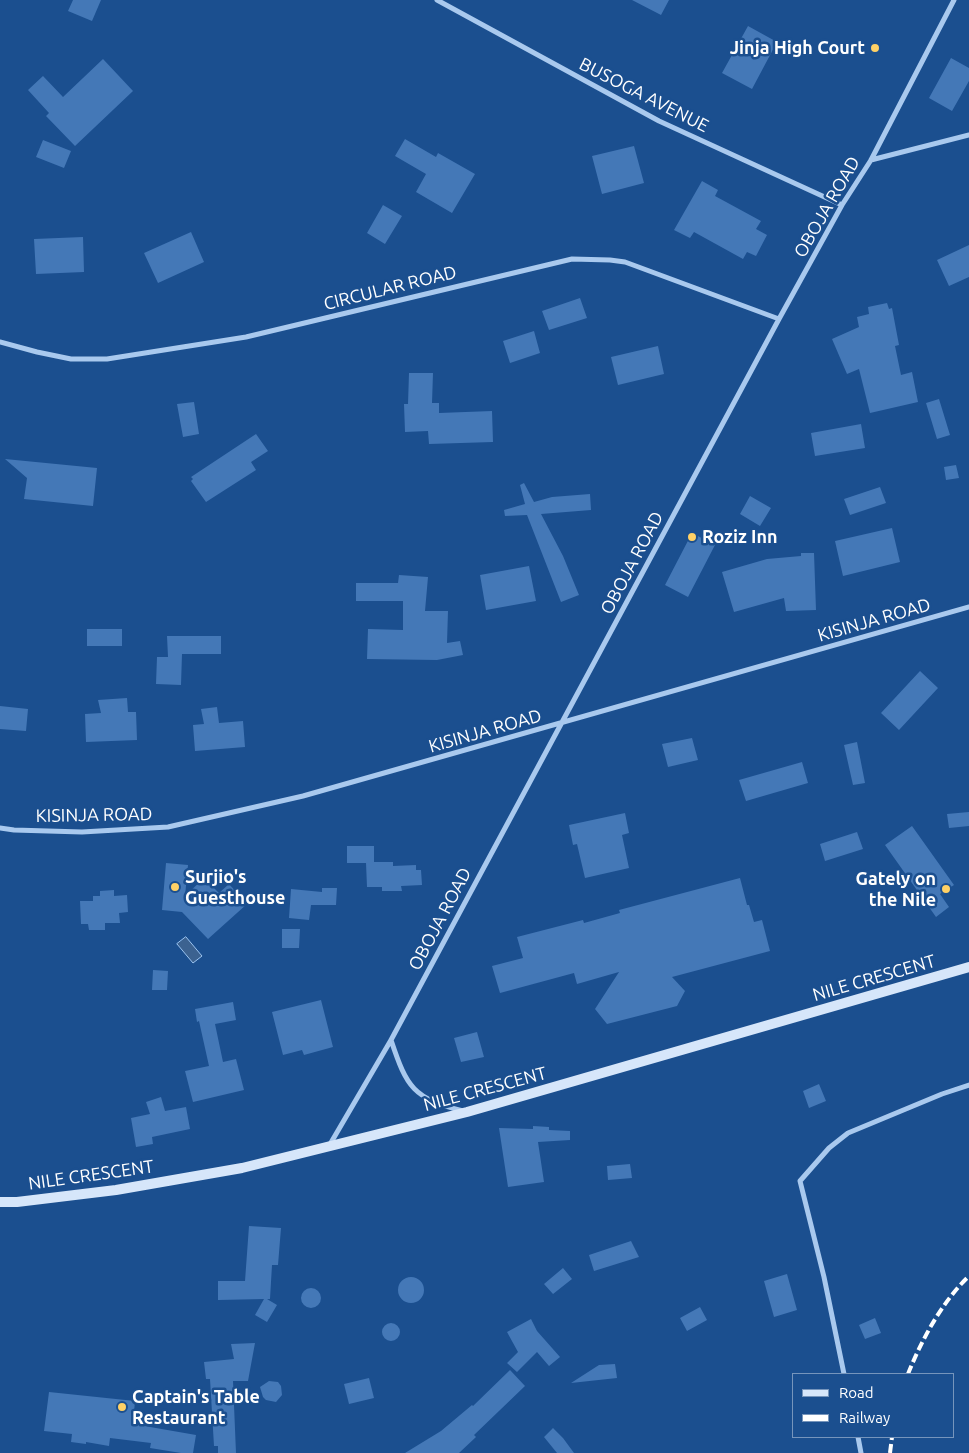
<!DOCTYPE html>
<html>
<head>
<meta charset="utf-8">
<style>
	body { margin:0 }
	#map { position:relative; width:969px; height:1453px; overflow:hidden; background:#1b4f8f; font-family:Ubuntu,sans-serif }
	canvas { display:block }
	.legend { position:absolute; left:792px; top:1373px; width:162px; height:65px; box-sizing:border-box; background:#1b4f8f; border:1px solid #7695bc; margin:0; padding:6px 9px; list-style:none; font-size:15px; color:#fff }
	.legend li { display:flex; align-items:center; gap:10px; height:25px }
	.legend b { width:25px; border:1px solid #7695bc }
</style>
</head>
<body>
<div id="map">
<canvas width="969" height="1453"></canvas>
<ul class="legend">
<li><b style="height:6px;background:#d6e6fa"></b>Road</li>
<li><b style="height:6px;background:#fff"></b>Railway</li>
</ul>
</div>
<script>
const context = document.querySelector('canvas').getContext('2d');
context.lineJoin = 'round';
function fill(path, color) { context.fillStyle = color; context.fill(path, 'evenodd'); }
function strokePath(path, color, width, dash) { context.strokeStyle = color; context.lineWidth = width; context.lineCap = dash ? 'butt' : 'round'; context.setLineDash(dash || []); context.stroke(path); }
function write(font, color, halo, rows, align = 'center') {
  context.font = font + ' Ubuntu,sans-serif'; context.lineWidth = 5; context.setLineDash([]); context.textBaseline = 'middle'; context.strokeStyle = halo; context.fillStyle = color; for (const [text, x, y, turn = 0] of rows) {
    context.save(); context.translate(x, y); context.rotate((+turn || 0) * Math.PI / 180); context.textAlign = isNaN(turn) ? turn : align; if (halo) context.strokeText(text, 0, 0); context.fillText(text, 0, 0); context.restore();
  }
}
const water = new Path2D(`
	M186,937l16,19 -9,7 -16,-19z`);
const building = new Path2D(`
	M73,0h28l-9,21 -24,-10z
	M632,0h37l-8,15z
	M748,26l29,16 -25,47 -30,-16z
	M951,58l18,10v13l-17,30 -23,-13z
	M103,59l30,32 -58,55 -29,-30 3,-3 -21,-23 15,-14 20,21z
	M405,139l31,18 2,-4 37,21 -23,39 -36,-21 10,-18 -31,-18z
	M43,140l28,11 -7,17 -28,-11z
	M634,146l10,37 -42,11 -10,-38z
	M702,181l16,9 -3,6 46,25 -5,8 11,6 -11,21 -9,-4 -4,7 -49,-27 -4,6 -16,-8z
	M383,205l19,11 -17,28 -18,-11z
	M191,232l13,30 -46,21 -14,-30z
	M83,237l1,35 -48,2 -2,-35z
	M969,245v32l-20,9 -12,-26z
	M580,298l7,20 -38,12 -7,-19z
	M887,303l2,6 3,-1 7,37 -4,1 6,29 11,-3 6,30 -48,11 -11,-44 -12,5 -15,-35 27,-12 -2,-10 12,-3 -1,-7z
	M534,331l6,22 -30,10 -7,-22z
	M658,346l6,28 -46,11 -7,-28z
	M409,373h24l-1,30h7v10l53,-2 1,31 -64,2 -1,-13 -23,1 -1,-28h4z
	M939,399l11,36 -13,4 -11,-36z
	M194,402l5,32 -16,3 -6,-33z
	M861,424l4,24 -50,8 -4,-23z
	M256,434l12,17 -17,11 5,8 -50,32 -15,-21 2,-2 -2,-2z
	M5,459l92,9 -4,38 -69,-7 3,-21z
	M956,465l3,13 -13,2 -2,-13z
	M524,483l10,19 18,-5 38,-3 1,16 -50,4 22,42 16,39 -18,7 -34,-87 -22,1 -1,-6 21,-6 -5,-19z
	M880,487l6,16 -36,12 -6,-16z
	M750,496l21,12 -11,18 -20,-12z
	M892,528l8,34 -57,14 -8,-35z
	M692,533l23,12 -27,52 -23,-12z
	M801,553h13l2,57 -30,1 -2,-13 -50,14 -12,-40 45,-13 34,-3z
	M529,566l7,35 -50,9 -6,-35z
	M399,575l29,2 -3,34h23l-1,32 13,-2 3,14 -26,5 -70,-1 1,-30 35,1v-29h-47v-18h42z
	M87,629h35v17h-35z
	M167,636h54v18h-39l-1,31 -25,-1 1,-27h11z
	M920,671l18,17 -39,42 -18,-17z
	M127,698l1,14h8l1,28 -51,2 -1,-28 16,-1 -3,-13z
	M0,706l28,3 -2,22 -26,-2z
	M217,707l2,16 24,-2 2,26 -50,4 -2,-26 11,-1 -3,-15z
	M692,738l6,22 -30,7 -6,-23z
	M857,742l8,41 -12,2 -9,-40z
	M802,762l6,21 -62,18 -7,-21z
	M969,812v14l-20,2 -2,-14z
	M625,813l4,20 -7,2 7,33 -44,10 -8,-34 -4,1 -4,-20z
	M912,826l42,59 -14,9 9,13 -13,10 -51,-72z
	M857,832l6,17 -38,12 -5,-17z
	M347,846h27v16h19v4l23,-1v5h5l1,15 -21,1 1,5h-20v-4h-15l-1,-24h-19z
	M166,863l22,2 -3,31 19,-18 15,15 10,-9 18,20 -39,35 -26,-27 -20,-2z
	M740,878l7,27h2l5,17 8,-2 8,31 -98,26 13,14 -8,15 -70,18 -12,-15 24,-37 -42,12 -3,-11 -74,20 -8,-27 31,-8 -6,-21 66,-17 1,3 36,-10 -1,-3z
	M322,888h15l-1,17h-25l-2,15 -20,-2 2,-29 31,3z
	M114,890v6l13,-1 1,17 -9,1 1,10h-15v7h-16l-1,-6h-7l-1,-23h13v-5h7v-5z
	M282,929h18l-1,19h-17z
	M153,970l15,1 -1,19h-15z
	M321,1000l12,47 -29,8 -2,-5 -19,5 -11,-43z
	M233,1002l3,18 -21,4 8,38 13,-3 8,31 -51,12 -8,-31 24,-5 -10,-45 -2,1 -2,-13z
	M477,1032l7,25 -23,5 -7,-24z
	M819,1084l7,17 -17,7 -6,-17z
	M161,1097l4,14 21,-4 4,22 -38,8 1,7 -17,3 -5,-29 19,-4 -4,-12z
	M533,1126l16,1v3l21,1v9l-32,2 6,40 -36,5 -9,-59 34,1z
	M630,1164l2,14 -24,2 -1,-14z
	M249,1226l32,2 -3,37h-6l-2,34h-3l10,6 -10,17 -12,-7 9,-16 -46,1v-19h27z
	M631,1241l8,16 -45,14 -5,-16z
	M563,1268l9,11 -19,15 -9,-10z
	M787,1274l10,36 -23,7 -10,-36z
	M398 1290a13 13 0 1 1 26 0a13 13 0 1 1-26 0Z
	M301 1298a10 10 0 1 1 20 0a10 10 0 1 1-20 0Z
	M700,1307l7,13 -20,11 -7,-13z
	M875,1318l6,15 -16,6 -6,-14z
	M531,1319l6,12 23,26 -11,9 -12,-14 -20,20 -10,-9 11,-11 -11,-20z
	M382 1332a9 9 0 1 1 18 0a9 9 0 1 1-18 0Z
	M255,1343l-7,38h-15l3,72h-18v-7h-4l-4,-67h-4l-2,-17 30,-3 -3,-15z
	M615,1364l2,14 -46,5 28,-18z
	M510,1370l15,16 -51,49 2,2 -17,16h-54l36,-22 31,-26 1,1z
	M369,1378l5,20 -25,6 -5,-20z
	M269,1381l9,1 3,4 1,9 -6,7 -10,-2 -3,-3 -3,-10z
	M49,1392l86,9 -2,23 63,11 -3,18h-12l-31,-5 1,-5 -41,-5 -1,8 -23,-4v2l-15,-2 1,-8 -28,-3z
	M553,1428l10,10 11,15h-17l-13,-16z`);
const street = new Path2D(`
	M437,0l222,121 183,84
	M871,160l98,-25
	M0,342l37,10 34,7h36l139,-22 326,-78 38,1 15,2 154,57
	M0,828l14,2 68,2 86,-5 135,-31 666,-189
	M391,1040c16,48 22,58 72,71
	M329,1146l62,-106 388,-721 63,-114 29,-45 83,-160
	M844,1374l-20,-97 -24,-96 29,-33 19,-15 94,-39 27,-9
	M858,1437l3,16`);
const secondary = new Path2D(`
	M0,1202h17l99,-12 126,-22 225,-56 502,-145`);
const rail = new Path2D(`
	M908,1374c14,-35 34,-72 61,-98
	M890,1453l2,-16`);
const markers = [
	[875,48,5,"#ffd166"],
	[692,537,5,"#ffd166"],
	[175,887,5,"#ffd166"],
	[946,889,5,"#ffd166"],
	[122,1407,5,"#ffd166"]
];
const poiNames = [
	["Jinja High Court",865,48,"right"],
	["Roziz Inn",702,537],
	["Surjio's",185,877],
	["Guesthouse",185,898],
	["Gately on",936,879,"right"],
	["the Nile",936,900,"right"],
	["Captain's Table",132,1397],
	["Restaurant",132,1418]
];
const streetNames = [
	["BUSOGA AVENUE",644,95,27],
	["OBOJA ROAD",827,207,-60],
	["CIRCULAR ROAD",390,288,-14],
	["OBOJA ROAD",632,563,-62],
	["KISINJA ROAD",874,620,-16],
	["KISINJA ROAD",485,731,-16],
	["KISINJA ROAD",94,815,-1],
	["OBOJA ROAD",440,919,-62],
	["NILE CRESCENT",874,978,-16],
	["NILE CRESCENT",485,1089,-15],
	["NILE CRESCENT",91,1175,-8]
];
fill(water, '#3c6290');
strokePath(water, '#9cc4f0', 1);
fill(building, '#4478b7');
strokePath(street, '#a9c9ee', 5);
strokePath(secondary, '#d6e6fa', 10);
strokePath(rail, '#fff', 4, [9, 4]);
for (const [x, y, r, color] of markers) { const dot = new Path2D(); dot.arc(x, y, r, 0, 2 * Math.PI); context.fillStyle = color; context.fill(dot); strokePath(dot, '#1b4f8f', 2); }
write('bold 18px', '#fff', '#1b4f8f', poiNames, 'left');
write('18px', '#fff', '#1b4f8f', streetNames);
</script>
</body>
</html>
